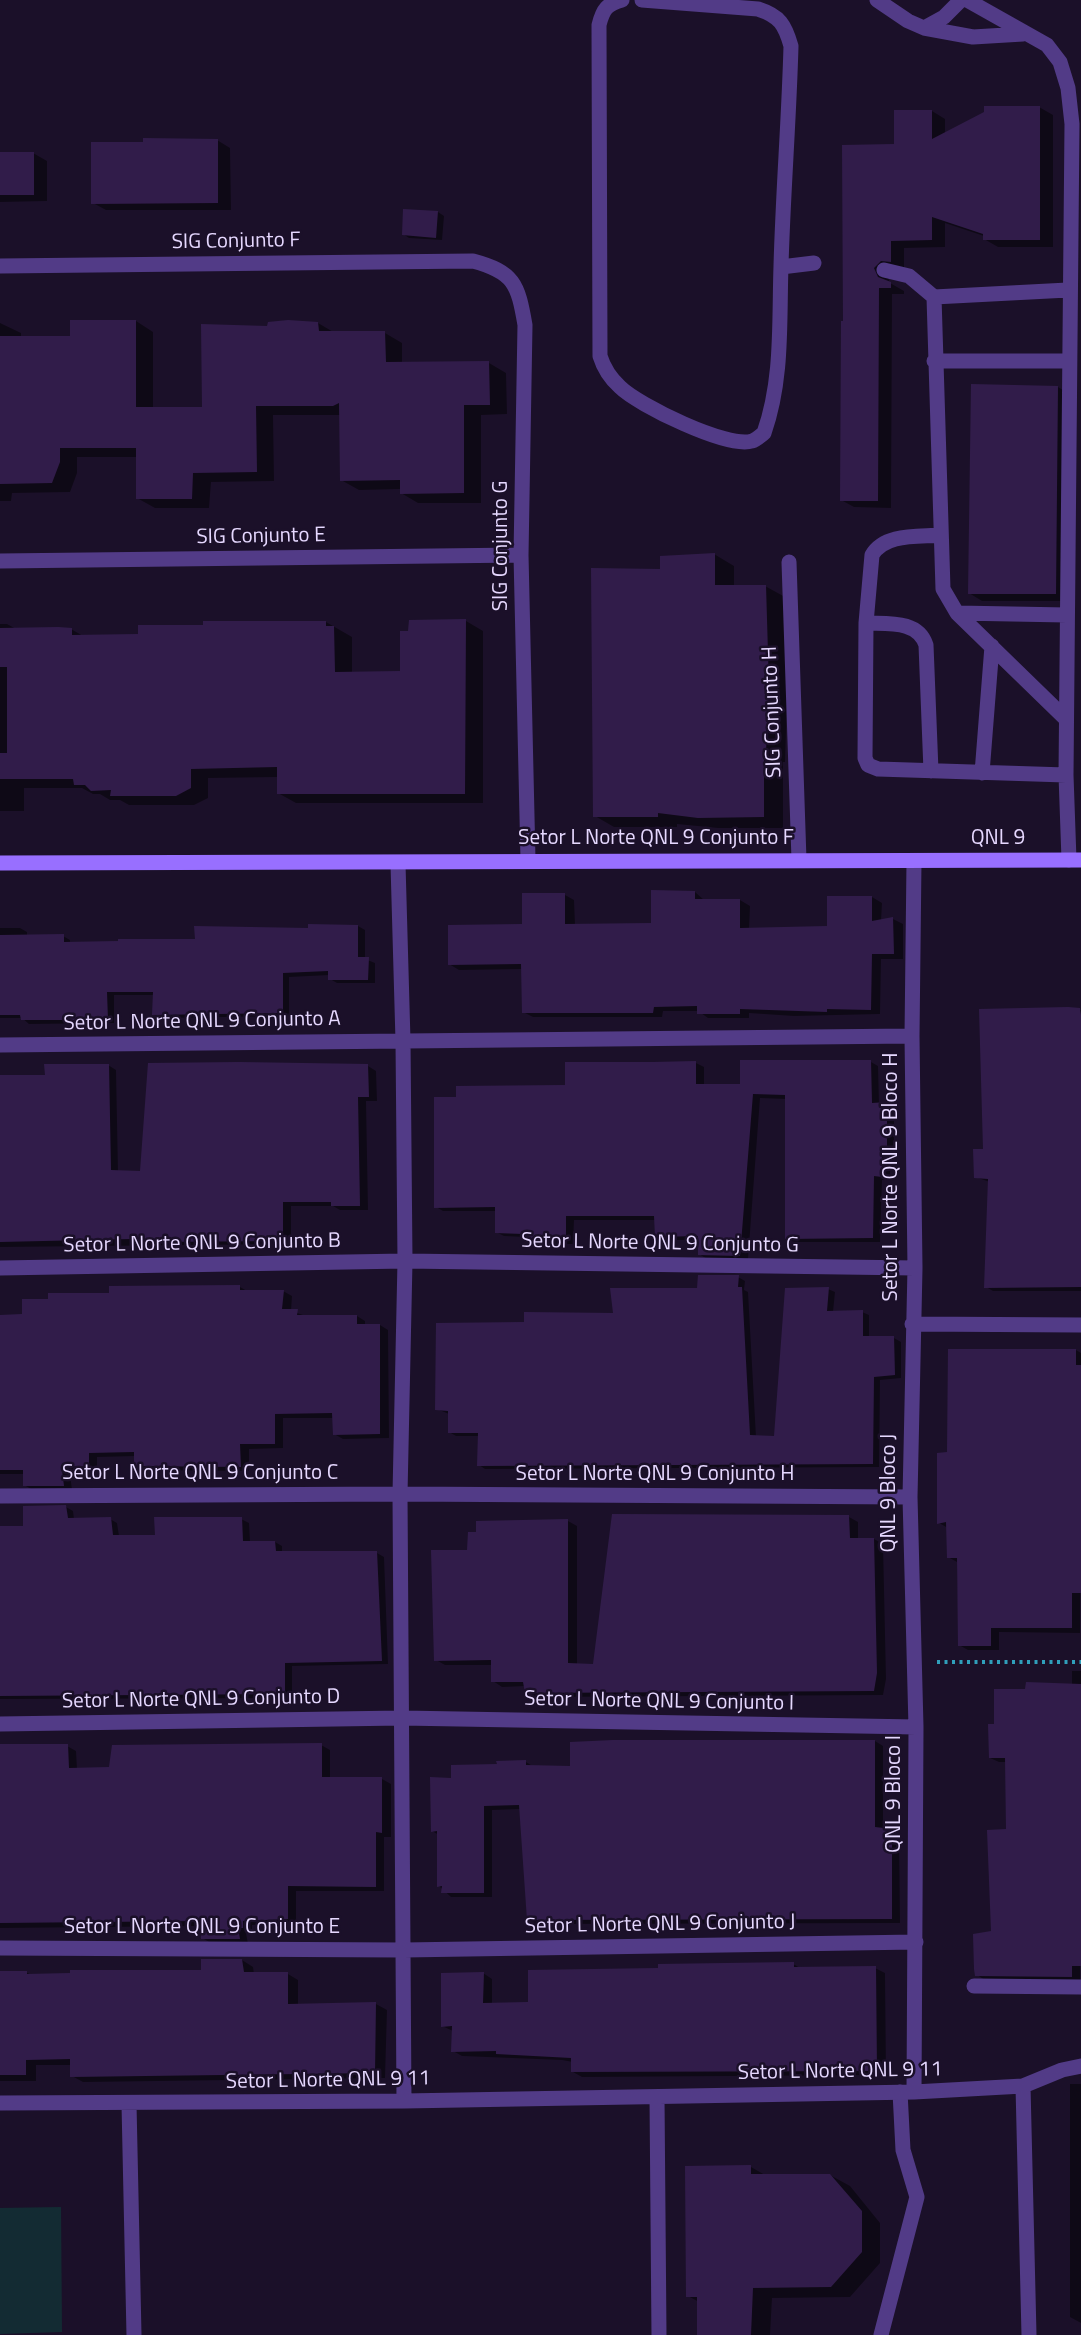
<!DOCTYPE html>
<html>
<head>
<meta charset="utf-8">
<style>
	body { margin:0 }
	canvas { display:block; background:#1b1029 }
</style>
</head>
<body>
<canvas width="1081" height="2335"></canvas>
<script>
const context = document.querySelector('canvas').getContext('2d');
context.lineJoin = 'round';
function fill(path, color) { context.fillStyle = color; context.fill(path, 'evenodd'); }
function strokePath(path, color, width, dash) { context.strokeStyle = color; context.lineWidth = width; context.lineCap = dash ? 'butt' : 'round'; context.setLineDash(dash || []); context.stroke(path); }
function write(font, color, halo, rows, align = 'center') {
  context.font = font + ' "Titillium Web",sans-serif'; context.lineWidth = 5; context.setLineDash([]); context.textBaseline = 'middle'; context.strokeStyle = halo; context.fillStyle = color; for (const [text, x, y, turn = 0] of rows) {
    context.save(); context.translate(x, y); context.rotate((+turn || 0) * Math.PI / 180); context.textAlign = isNaN(turn) ? turn : align; if (halo) context.strokeText(text, 0, 0); context.fillText(text, 0, 0); context.restore();
  }
}
const green = new Path2D(`
	M61,2207l1,125 -62,2v-126z`);
const shadow = new Path2D(`
	M1039,107l14,8v132h-55l-14,-8v-3l-39,-13v24l-41,1v20l-17,7 3,8 14,8v3h-12l-1,214 -37,-1 -13,-7 4,-177 50,-177 1,-35h36l13,8v15z
	M217,140l13,8 1,62h-125l-13,-7 52,-60z
	M0,153h33l14,8v40l-47,1z
	M438,212l6,4 -2,24 -33,-2 -6,-4z
	M136,321l17,11v76h50l66,-81 49,-4 17,10h50l17,10v21l87,-1 17,10 1,41 -26,1v88h-63l-17,-10v-4l-42,1 -18,-10v-65h-68l1,66 -63,1 -2,26h-54l-18,-10v-41h-60v16l-7,19 -58,1 -1,8h-11v3v-181l21,10v5l51,-1z
	M1058,387l13,8 -2,206h-87l-13,-8z
	M714,554l20,12v20h31l20,11 2,101 -2,64h-2v66h-65l-41,-4v3h-63l-19,-11z
	M466,621l17,10v172h-187l-18,-10v-16l-70,1v20l-14,7h-65l-9,-5h-10l-10,-6h-7l-11,-6h-58v23h-24v-187h7l9,5h55l12,7h57l64,-10 122,-4 26,15v36l49,-1z
	M695,892l9,8h36l10,6 -1,24 80,-3v-30h43l10,6 -1,18 12,-2 10,5v35h-22l-1,55 -86,2 -45,-3v5h-41l-10,-7h-35l-1,6h-129l-10,-5v-43l-64,1 -10,-6 75,-38 41,-31 9,5 1,25h78z
	M358,926l7,4v29l10,4v20h-38l-7,-4v-4l-41,2v39l-129,2 -7,-4 2,-19h-41v28l-85,1 -7,-6h-22v-90h20l7,4v4h36l7,4v3l126,-2z
	M1081,1010v281h-88l-7,-4 4,-105 -15,-5 10,-27 -4,-139z
	M871,1062l7,4 1,38h7l8,4v45h-4v27h-8l-2,62h-86l-8,-4v-139l-26,-1 -12,161h-41l-8,-5v-14h-35l-8,-4v-16h-82l-1,24h-40l-8,-7 -21,-1 -8,-4v-21h-53l-7,-4 22,-109 109,-11 129,-24 8,4v19h38z
	M108,1065l8,5 2,102h23l227,-106 8,5 1,30h-11l2,109h-28l-7,-4h-42v38l-291,3v-171h47z
	M738,1277l7,4 -1,9 4,2 8,145h19l53,-148 7,3 -2,20h29l7,3v23h25l7,4v36l-21,2 -1,87 -394,2 -6,-4v-29h-23l-7,-4v-18l-12,-5 88,-85 90,-9z
	M240,1287l7,4h36l9,5 -1,15 15,5h51l8,5v5l15,-1 8,5 1,108 -46,1 -9,-5v-16h-51v30l-34,1v22l-105,-1 -8,-5v-9l-39,1v14h-23v3h-4l2,16h-39l-9,-5v-11h-24v-158h24l26,-16z
	M1076,1350l5,3 -1,280 -81,-1v18h-31l-9,-5 -2,-83 -9,-5v-29l-9,-5 9,-69z
	M66,1507l7,4 1,8h36l7,4 2,13h38l84,-17 8,4 1,19h25l7,4v6l95,1 7,4 4,107 -96,2v32l-292,1v-171l24,-1z
	M849,1517l9,5v17h16l9,5 3,135 -3,16 -347,2 -10,-5v-6l-24,1 -9,-6v-16h-48l-9,-5 33,-109 99,-30 9,5v139l17,1z
	M1072,1671h9l-1,310 -95,-1 -8,-5 16,-43 15,-101 -2,-69h-7l-9,-4 6,-32 31,-35 45,-6z
	M875,1741l8,5v83l16,6 1,88 -363,1 -9,-5 -7,-110 -29,1v87h-41l-12,-11v-51l-7,-4 21,-51 45,-14 28,-4 8,5h38l-1,-24z
	M321,1745l9,5v28l52,1 9,5v53h-7v54h-88v32l-44,2v8h-6l2,11 -37,-1 -9,-5v-12l-202,2v-182h67l9,5 1,18h33z
	M242,1960l11,7 1,7h34l10,6v25l78,-1 11,6 -2,68 -302,4 -11,-6v-11h-36v16h-36v-108l26,-1 5,3 172,-3z
	M793,1964l9,5 73,-1 10,5 1,102 -304,2 -9,-5v-10l-11,-2 -100,-4 -9,-5v-20l-11,-5 41,-53 9,6v25l37,-1 130,-34z
	M1070,2084h11v239l-11,-6z
	M751,2167l14,8h65l20,11 30,37v40l-30,34 -78,1 -2,37h-71v-33l-11,-6z`);
const building = new Path2D(`
	M984,106h56v134h-57v-6l-51,-17v23l-41,1v21l-10,-1 -7,7 4,9 13,5v6h-12l-1,213h-38l1,-180h2l-1,-176 52,-1v-34h38v29l52,-27z
	M143,138l75,1v64l-127,1v-62h52z
	M0,152h34v43h-34z
	M403,209l35,2 -2,27 -34,-3z
	M70,320h66v87h66l-1,-83 66,2 1,-4 20,-2 30,2 1,9h66l1,31 103,-1 1,44h-26v88l-64,1v-14l-60,1 -1,-78 -6,3h-77l1,66 -64,1 -1,26h-56v-51h-76v14l-8,21 -52,1v-148h70z
	M971,384l87,2 -2,208h-88z
	M715,553v32h51l3,102 -3,65h-2v65l-66,1 -40,-5v4h-65l-2,-249 69,1v-13z
	M466,619l-1,175h-188v-27l-86,2v19l-15,8h-66l1,-6 -20,1 -6,-6h-11l-1,-6h-73v-26h7v-86h-7v-39l58,-1 14,1v7l66,-1v-9h65v-4h123v5h8l1,46 65,-1v-40h8l1,-11z
	M651,890l44,1v8h45v29l87,-2v-30h45v25l21,-4 1,37h-22l-1,56 -44,-1v3l-87,-3v5h-43v-8l-43,1 -1,6h-131l-1,-49 -73,1v-40l74,-1v-31h43v31l86,-1z
	M308,924l50,1v32h11l-1,23h-40v-9l-45,2v40l-131,2 1,-23h-46l1,28h-87l-1,-5h-20v-80l64,-1v8l54,-1v-2h77l-1,-13 114,2z
	M1068,1007l12,1 1,7v272l-97,1 4,-109 -14,-1 -1,-29h10l-4,-140z
	M740,1060h131l1,43 15,-1v47h-5v28l-8,-1 -1,62 -88,1v-144l-32,-1 -13,162 -42,-1v-19l-43,1 -1,-21h-88v24h-43v-6l-28,-1v-26l-61,1v-111h22v-11l109,-1v-23h88l43,-1v23h44z
	M239,1062l129,2 1,33h-11l2,109h-29v-4h-48v39l-131,1h-21v-3l-131,3v-167h45l-1,-11h65l2,106 29,1 8,-108z
	M698,1275h41l-1,12h4l8,148 24,1 11,-148 44,-1 -2,24 36,-1v26h31l1,39 -21,2 -1,87 -396,2 1,-33h-30v-22l-13,-1 1,-87 88,-1v-10l89,1 -3,-25h87z
	M240,1285v5h44l-2,19h16l-1,6h60v9h23v110l-47,1 -1,-22 -57,1v30h-35l1,23 -107,-1v-14l-45,1v14l-23,-1v4h-4l2,16h-41v-16h-23v-155l22,-1v-15h26v-6h61v-7z
	M948,1349h128v16h5v228h-9v35h-81v18h-33l-1,-88h-10l-1,-36 -9,2v-71l10,-1z
	M66,1505l2,13 43,-1 2,18h42l-1,-18h88l1,24h32l1,10h101l5,110 -97,2v31l-285,2v-170h23v-20z
	M612,1514l237,1 1,23h24l3,135 -3,18 -349,2 -2,-11h-32v-22l-57,1 -3,-111h36l1,-18h8v-11l92,-2v144l25,1z
	M1026,1682l55,2v282h-9v11l-97,-1 -1,-7 -1,-35 18,-3 -4,-101 19,-1 -1,-71h-16l-1,-34h6v-35h31z
	M613,1740h262v87l17,2v90l-365,1 -8,-115 -35,1v87h-43l1,-7 -5,1v-56l-6,1 -1,-55 21,1v-13l46,-1 -1,-3 30,-1v5l44,1v-24z
	M322,1743v34h60v56l-6,-1v55l-88,-1v33l-45,2v7h-5l2,11h-39l-1,-18 -200,2v-179h68l1,24 40,-1 3,-22z
	M201,1959h41l2,13h44v32l88,-2 -1,71 -305,4v-18l-44,1v15h-26v-104h27v3l43,-1v-3h131z
	M794,1962v5l82,-1 1,105 -306,1v-14l-75,-4v-3l-45,1 1,-26 -11,1v-54l43,-1 -1,31 45,-1v-32l130,-2v-4z
	M751,2165v9h79l32,37v41l-31,35 -78,1 -2,47h-54v-38h-11l-1,-131z`);
const path = new Path2D(`
	M937,1662h144`);
const lane = new Path2D(`
	M622,0c-15,4 -19,9 -23,25l1,331c4,13 10,22 20,31 18,18 108,62 132,54 4,-1 8,-5 12,-8 19,-54 15,-111 17,-167 2,-73 8,-147 10,-220 -6,-21 -11,-30 -33,-37l-116,-9
	M877,0l31,21 16,7 20,-11 17,-17
	M967,0l80,45 13,17 8,26 4,36 -6,651 3,85
	M924,28l49,9 50,-3
	M781,267l33,-4
	M884,270l25,6 25,21 9,292 14,24 109,106
	M934,297l134,-7
	M934,361h134
	M941,535c-23,2 -56,-2 -69,20l-6,68 -1,135 3,7 10,4 188,6
	M957,613l110,2
	M866,623c22,1 52,-3 60,22l5,126
	M982,773l10,-127
	M881,2335l36,-138 -14,-47 -3,-58`);
const street = new Path2D(`
	M0,266l473,-5c41,11 45,23 52,64l-4,230 7,305
	M0,561l521,-6
	M789,562l10,298
	M914,861l-2,175 3,232 -5,229 6,230 -2,365
	M398,864l5,177 2,220 -5,233 4,607
	M0,1045l912,-9
	M0,1268l405,-7 510,7
	M912,1324l169,1
	M0,1496l400,-2 510,3
	M0,1724l402,-6 514,9
	M0,1948l404,2 512,-8
	M974,1986l107,1
	M1023,2086l6,249
	M657,2097l2,238
	M0,2103l404,-2 510,-9 109,-6 39,-16 19,-4
	M129,2104l5,231`);
const secondary = new Path2D(`
	M0,863l1081,-3`);
const streetNames = [
	["SIG Conjunto F",236,242,-1],
	["SIG Conjunto E",261,537,-1],
	["SIG Conjunto G",502,546,-90],
	["SIG Conjunto H",773,712,-92],
	["Setor L Norte QNL 9 Conjunto F",656,839],
	["QNL 9",998,839],
	["Setor L Norte QNL 9 Conjunto A",202,1022,-1],
	["Setor L Norte QNL 9 Bloco H",892,1177,-90],
	["Setor L Norte QNL 9 Conjunto B",202,1244,-1],
	["Setor L Norte QNL 9 Conjunto G",660,1244,1],
	["Setor L Norte QNL 9 Conjunto C",200,1474],
	["Setor L Norte QNL 9 Conjunto H",655,1475],
	["QNL 9 Bloco J",890,1493,-90],
	["Setor L Norte QNL 9 Conjunto D",201,1700,-1],
	["Setor L Norte QNL 9 Conjunto I",659,1702,1],
	["QNL 9 Bloco I",895,1794,-90],
	["Setor L Norte QNL 9 Conjunto J",660,1925,-1],
	["Setor L Norte QNL 9 Conjunto E",202,1928],
	["Setor L Norte QNL 9 11",840,2072,-1],
	["Setor L Norte QNL 9 11",328,2081,-1]
];
fill(green, '#132b33');
fill(shadow, '#0007');
fill(building, '#311c4a');
strokePath(path, '#309fbb', 4, [3, 4.5]);
strokePath(lane, '#523b87', 15);
strokePath(street, '#523b87', 15);
strokePath(secondary, '#986fff', 15);
write('21px', '#e6d8ff', '#1b1029', streetNames);
</script>
</body>
</html>
